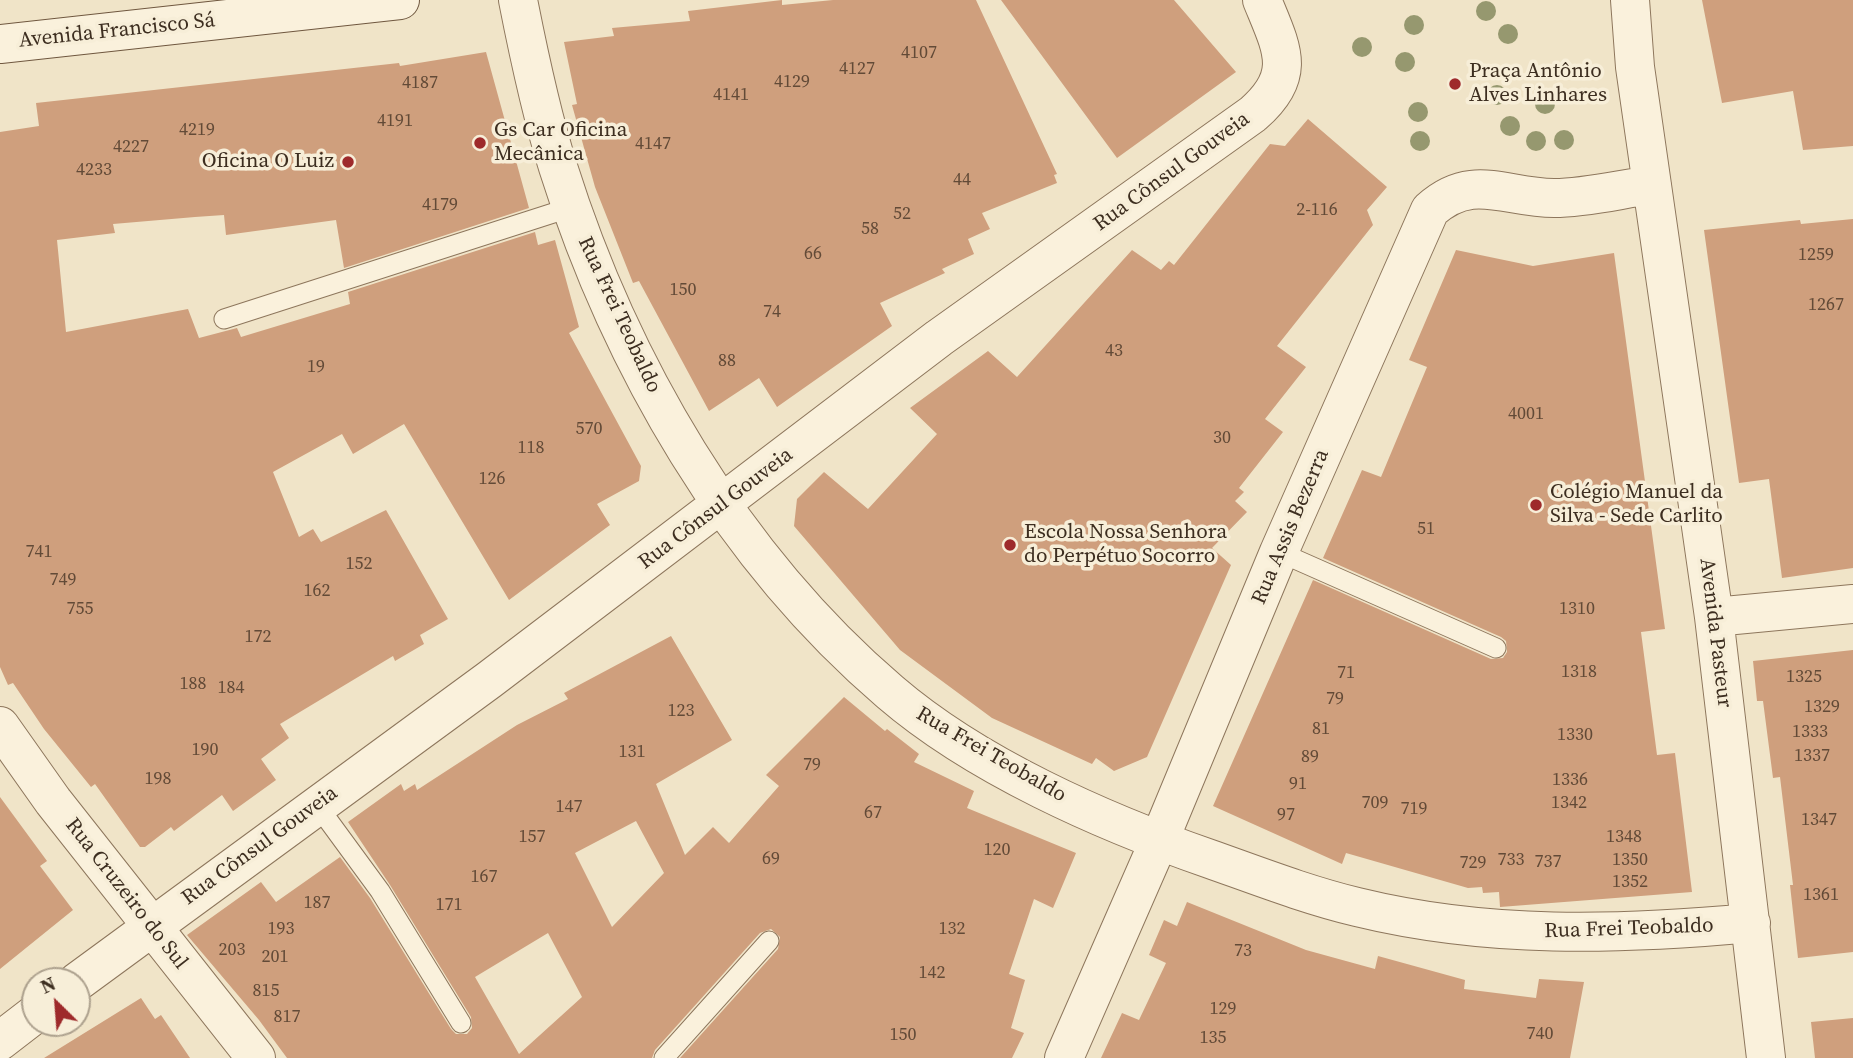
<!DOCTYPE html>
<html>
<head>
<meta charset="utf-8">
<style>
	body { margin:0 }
	#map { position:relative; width:1853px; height:1058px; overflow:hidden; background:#f0e4c8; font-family:"Source Serif 4",serif }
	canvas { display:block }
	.north { position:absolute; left:21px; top:967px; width:70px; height:70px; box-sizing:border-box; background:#f7eed8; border:2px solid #ada18e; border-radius:50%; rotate:335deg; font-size:19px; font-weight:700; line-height:28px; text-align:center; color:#3d2e20 }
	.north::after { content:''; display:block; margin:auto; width:24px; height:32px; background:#9e2a2b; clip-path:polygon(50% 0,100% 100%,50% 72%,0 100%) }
</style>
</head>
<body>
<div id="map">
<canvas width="1853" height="1058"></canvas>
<div class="north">N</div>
</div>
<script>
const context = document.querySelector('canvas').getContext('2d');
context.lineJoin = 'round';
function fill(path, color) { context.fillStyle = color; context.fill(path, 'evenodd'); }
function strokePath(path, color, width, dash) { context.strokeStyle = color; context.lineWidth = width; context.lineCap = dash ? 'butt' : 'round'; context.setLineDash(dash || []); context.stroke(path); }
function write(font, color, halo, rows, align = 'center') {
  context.font = font + ' "Source Serif 4",serif'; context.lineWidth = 7; context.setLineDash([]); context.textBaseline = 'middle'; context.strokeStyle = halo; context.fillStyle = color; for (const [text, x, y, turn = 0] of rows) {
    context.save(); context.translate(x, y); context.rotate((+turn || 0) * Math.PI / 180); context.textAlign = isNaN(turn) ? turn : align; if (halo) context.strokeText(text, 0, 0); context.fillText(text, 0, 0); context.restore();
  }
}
const building = new Path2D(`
	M782,0v5l51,-5h143l81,174 -3,1 3,8 -75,30 8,16 -22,10 6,15 -32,15 3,4 -65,30 12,23 -115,81 -18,-29 -50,33 -70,-130 -6,2 -38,-96 -23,-82 5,-1 -13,-62 50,-6 -2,-8 78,-7 -2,-10z
	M1001,0h173l62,72 -119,86z
	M1702,0h151v146l-50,4 -10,-59 -71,12z
	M486,52l43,156 -185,60 -8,-48 -110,15 -2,-20 -29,2 -82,7 2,9 -58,7 9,92 122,-23 11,29 38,-10 4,9 109,-33 -2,-12 187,-60 3,13 17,-5 24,87 -10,6 72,133 -2,15 -42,23 13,21 -101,75 -105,-176 -51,30 -11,-20 -69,38 26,65 14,-8 8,13 65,-32 62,109 -28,16 4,9 -29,17 -2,-5 -113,68 9,14 -28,21 15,21 -43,31 -11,-16 -48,36 -3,-4 -26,20h-5l-45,-63 -4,3 -47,-58 -31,-46 -5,2 -8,-18v-535l39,-6 -3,-23 363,-40 1,3z
	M1308,119l79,68 -20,23 6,15 -96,121 29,21 -41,52 18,13 -44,56 5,4 -9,9 12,11 -35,36 19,17 -84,192 -33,14 -18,-13 -4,6 -100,-46 -92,-68 -106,-124 3,-27 27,-27 44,37 69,-75 -27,-26 78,-57 29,26 115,-127 29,20 8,-9 5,4 96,-121 15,2z
	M1853,219v349l-71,10 -13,-99 -30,4 -35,-253 96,-10 1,4z
	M1456,250l77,16 81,-13 51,376 -24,3 16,123 18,-2 17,139 -192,15 -1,-15 -16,1 -1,-6 -14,1 -122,-35 -4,11 -129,-58 100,-226 178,79 12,-1 4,-6 -1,-11 -5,-4 -178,-79 39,-88 19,7 46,-110 -18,-7z
	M671,636l61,104 -76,44 29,71 28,-28 16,16 50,-57 -13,-11 78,-78 41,34 2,-2 32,25 -5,8 60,29 -7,17 109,45 -23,55 -19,-9 -25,75 16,6 -14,48 13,5 -12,25h-332l98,-109 2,-12 -9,-8 -11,4 -105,117 -3,8h-365l-28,-38 -72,-85 74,-53 15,20 64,-45 30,41 81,131 5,5h11l5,-6 -1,-11 -81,-132 -42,-63 53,-38 3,7 11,-7 2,6 100,-65 51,-26 -4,-6zM636,821l28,52 -52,54 -37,-74zM548,933l34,64 -63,57 -44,-77z
	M1853,650v302l-55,6 -8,-73h3l-13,-108 -7,1 -10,-77h-6l-4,-40z
	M0,797l47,64 -7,5 33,44 -73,59z
	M1187,902l119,48 69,19 3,-13 87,24 -1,9 72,9 3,-19 45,3 -14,76h-469l21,-45 17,7 27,-57 -17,-8 15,-35 13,6z
	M141,998l14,21 6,-4 29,43h-146z
	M1853,1018v40h-38l-4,-36z`);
const service = new Path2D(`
	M224,319l348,-112
	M1279,552l217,96
	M317,805l63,86 81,132
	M664,1058l105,-117`);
const minor = new Path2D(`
	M518,0c11,56 23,113 40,167 62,197 174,390 332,525 86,74 213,130 320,167 48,17 97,36 147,48 131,32 261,28 394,16
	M1630,0l5,67 79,550 52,441
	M1714,617l139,-13
	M0,726l53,75 203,257
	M77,982l412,-302 450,-342 314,-224c45,-39 29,-65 9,-114
	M0,1041l35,-27
	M1064,1058l95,-217 120,-289 151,-342c42,-38 75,-12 124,-12 32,0 67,-9 98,-13`);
const secondary = new Path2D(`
	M0,44l400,-44`);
const trees = [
	[1486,11],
	[1414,25],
	[1508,34],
	[1362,47],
	[1405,62],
	[1497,95],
	[1545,104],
	[1418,112],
	[1510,126],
	[1564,140],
	[1420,141],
	[1536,141]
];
const markers = [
	[1455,84,7,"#9e2a2b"],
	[480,143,7,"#9e2a2b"],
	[348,162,7,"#9e2a2b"],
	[1536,505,7,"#9e2a2b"],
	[1010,545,7,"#9e2a2b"]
];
const numberNames = [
	["4107",919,53],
	["4127",857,69],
	["4129",792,82],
	["4187",420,83],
	["4141",731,95],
	["4191",395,121],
	["4219",197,130],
	["4147",653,144],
	["4227",131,147],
	["4233",94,170],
	["44",962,180],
	["4179",440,205],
	["2-116",1317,210],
	["52",902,214],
	["58",870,229],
	["66",813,254],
	["1259",1816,255],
	["150",683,290],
	["1267",1826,305],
	["74",772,312],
	["43",1114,351],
	["88",727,361],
	["19",316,367],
	["4001",1526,414],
	["570",589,429],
	["30",1222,438],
	["118",531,448],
	["126",492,479],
	["51",1426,529],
	["741",39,552],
	["152",359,564],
	["749",63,580],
	["162",317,591],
	["755",80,609],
	["1310",1577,609],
	["172",258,637],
	["1318",1579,672],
	["71",1346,673],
	["1325",1804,677],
	["188",193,684],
	["184",231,688],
	["79",1335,699],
	["1329",1822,707],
	["123",681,711],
	["81",1321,729],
	["1333",1810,732],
	["1330",1575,735],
	["190",205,750],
	["131",632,752],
	["1337",1812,756],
	["89",1310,757],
	["79",812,765],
	["198",158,779],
	["1336",1570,780],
	["91",1298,784],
	["709",1375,803],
	["1342",1569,803],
	["147",569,807],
	["719",1414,809],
	["67",873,813],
	["97",1286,815],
	["1347",1819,820],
	["157",532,837],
	["1348",1624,837],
	["120",997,850],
	["69",771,859],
	["733",1511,860],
	["1350",1630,860],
	["737",1548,862],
	["729",1473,863],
	["167",484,877],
	["1352",1630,882],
	["1361",1821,895],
	["187",317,903],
	["171",449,905],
	["193",281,929],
	["132",952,929],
	["203",232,950],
	["73",1243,951],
	["201",275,957],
	["142",932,973],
	["815",266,991],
	["129",1223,1009],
	["817",287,1017],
	["740",1540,1034],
	["150",903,1035],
	["135",1213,1038]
];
const streetNames = [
	["Avenida Francisco Sá",117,31,-6],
	["Rua Cônsul Gouveia",1172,172,-36],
	["Rua Frei Teobaldo",619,315,65],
	["Rua Cônsul Gouveia",716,509,-37],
	["Rua Assis Bezerra",1291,527,-67],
	["Avenida Pasteur",1715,633,83],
	["Rua Frei Teobaldo",991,755,30],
	["Rua Cônsul Gouveia",260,846,-36],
	["Rua Cruzeiro do Sul",126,894,52],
	["Rua Frei Teobaldo",1629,929,-2]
];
const poiNames = [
	["Praça Antônio",1469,72],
	["Alves Linhares",1469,96],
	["Gs Car Oficina",494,131],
	["Mecânica",494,155],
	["Oficina O Luiz",334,162,"right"],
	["Colégio Manuel da",1550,493],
	["Silva - Sede Carlito",1550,517],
	["Escola Nossa Senhora",1024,533],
	["do Perpétuo Socorro",1024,557]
];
fill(building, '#cf9f7d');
strokePath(service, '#8d765c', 21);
strokePath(minor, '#8d765c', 40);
strokePath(secondary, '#6f573f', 40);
strokePath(service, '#faf1dc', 19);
strokePath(minor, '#faf1dc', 38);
strokePath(secondary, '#faf1dc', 38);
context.fillStyle = '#96986f';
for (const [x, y] of trees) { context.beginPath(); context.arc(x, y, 10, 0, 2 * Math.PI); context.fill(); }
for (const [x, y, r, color] of markers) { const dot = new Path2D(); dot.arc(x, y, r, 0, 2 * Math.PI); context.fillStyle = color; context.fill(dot); strokePath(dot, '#f7eed8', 2.5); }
write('18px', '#624a37', null, numberNames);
write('21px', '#3d2e20', '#f7eed8', streetNames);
write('21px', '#3d2e20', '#f7eed8', poiNames, 'left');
</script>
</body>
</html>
